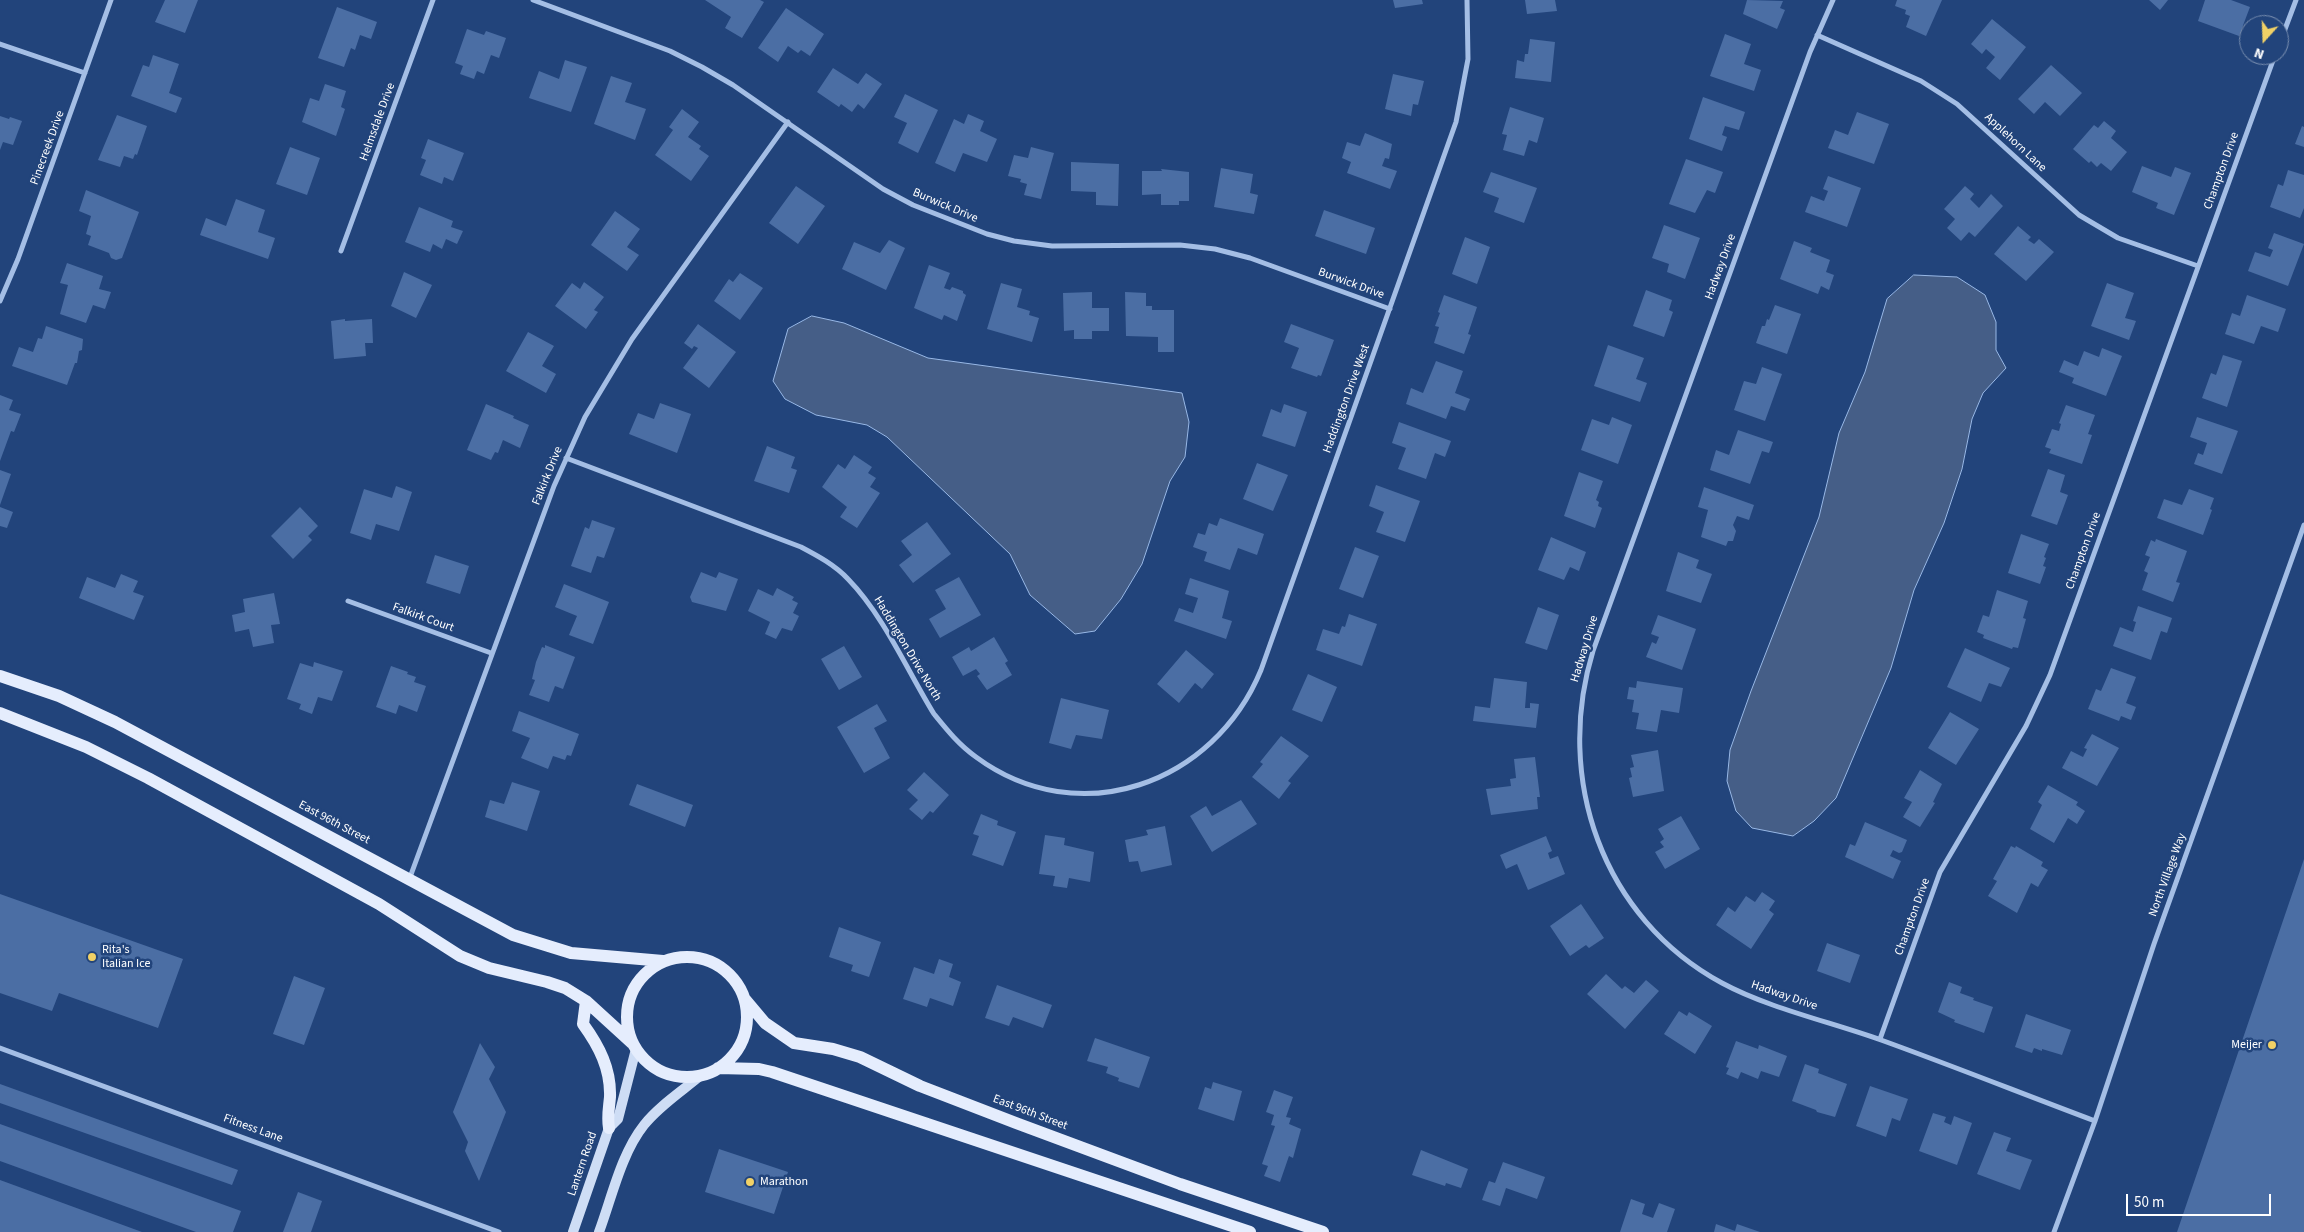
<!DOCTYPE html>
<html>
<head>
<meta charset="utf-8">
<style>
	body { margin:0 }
	#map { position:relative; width:2304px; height:1232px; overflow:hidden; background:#22447b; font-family:"Source Sans 3",sans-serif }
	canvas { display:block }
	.north { position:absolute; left:2239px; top:15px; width:50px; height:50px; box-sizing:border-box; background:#22447b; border:1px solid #7a8fb0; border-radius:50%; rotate:200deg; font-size:14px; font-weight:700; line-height:20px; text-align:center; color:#fff }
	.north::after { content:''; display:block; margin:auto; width:18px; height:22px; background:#f1d166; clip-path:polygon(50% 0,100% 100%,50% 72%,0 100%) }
	.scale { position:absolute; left:2126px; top:1194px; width:145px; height:22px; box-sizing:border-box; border:2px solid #fff; border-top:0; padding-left:6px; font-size:15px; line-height:18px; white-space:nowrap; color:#fff; -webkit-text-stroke:4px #22447b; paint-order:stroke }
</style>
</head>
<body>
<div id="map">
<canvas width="2304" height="1232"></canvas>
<div class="north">N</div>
<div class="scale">50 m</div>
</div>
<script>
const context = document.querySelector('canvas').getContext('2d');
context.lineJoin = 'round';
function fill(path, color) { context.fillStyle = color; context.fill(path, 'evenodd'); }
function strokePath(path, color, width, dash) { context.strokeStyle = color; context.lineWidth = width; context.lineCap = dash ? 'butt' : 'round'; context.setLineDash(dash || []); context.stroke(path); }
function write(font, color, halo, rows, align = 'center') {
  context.font = font + ' "Source Sans 3",sans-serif'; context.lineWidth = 5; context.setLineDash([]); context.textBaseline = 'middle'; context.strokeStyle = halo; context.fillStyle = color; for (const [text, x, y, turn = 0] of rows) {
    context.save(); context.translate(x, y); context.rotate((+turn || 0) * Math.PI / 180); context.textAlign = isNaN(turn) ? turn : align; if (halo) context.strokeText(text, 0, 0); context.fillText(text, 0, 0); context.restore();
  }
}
const water = new Path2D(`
	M1914,275l43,2 28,18 11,27v28l10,18 -23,25 -11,26 -10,50 -18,54 -30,67 -23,78 -55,130 -22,23 -21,15 -41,-8 -16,-17 -9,-30 3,-31 21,-59 68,-174 20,-84 26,-61 22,-73z
	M812,316l32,7 84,35 254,35 7,29 -4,35 -15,24 -28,83 -21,35 -26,32 -20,3 -45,-39 -20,-41 -123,-117 -20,-12 -51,-10 -31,-16 -12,-18 15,-52z`);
const building = new Path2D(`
	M165,0h33l-13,33 -30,-11z
	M705,0h55l4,2 -22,36 -17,-10 6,-11z
	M1393,0h29l1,4 -28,4z
	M1525,0h30l2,11 -30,3z
	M1747,0l36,1 -3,7 5,2 -8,19 -34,-15z
	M1897,0h45l-16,36 -20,-9 4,-11 -5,-2 1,-4 -11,-4z
	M2149,0h19l-8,10z
	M2205,0h26l19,7 -11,29 -41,-15z
	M337,7l40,15 -6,17 -11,-4 -5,15 -4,-2 -7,19 -26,-9z
	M786,8l38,26 -14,22 -9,-6 -3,3 -10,-7 -10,16 -20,-14z
	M1992,19l34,28 -26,33 -14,-12 9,-11 -9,-8 -4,5 -11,-10z
	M467,29l17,6 2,-4 20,7 -7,20 -8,-3 -7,19 -7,-3 -3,8 -14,-5 3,-8 -8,-3z
	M1725,34l26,10 -7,20 17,6 -7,21 -44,-15z
	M1530,39l25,3 -4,40 -36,-4 2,-18 7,2 1,-8h3z
	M153,55l26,9 -10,29 13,5 -6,15 -45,-17 12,-31 6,2z
	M565,60l22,7 -16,45 -42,-14 10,-27 20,8z
	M2051,65l31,28 -22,23 -15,-14 -11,12 -16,-15z
	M833,68l25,16 8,-11 16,11 -18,25 -6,-5 -6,8 -11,-8 -2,3 -22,-15z
	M1393,74l31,7 -6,24 -5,-1 -2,12 -26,-7z
	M611,76l21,7 -7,19 21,7 -11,31 -41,-16z
	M325,84l21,7 -5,16 4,2 -9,27 -34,-14 8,-24 9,3z
	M905,94l33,16 -20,43 -20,-10 9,-20 -13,-6z
	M1703,97l42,15 -6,18 -14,-4 -3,9 5,2 -5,14 -33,-12z
	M1510,107l34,11 -7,25 -8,-3 -5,16 -21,-6 4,-15 -5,-1z
	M682,109l17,13 -11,15 13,9 -2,3 10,7 -18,25 -36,-26 18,-25 -4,-3z
	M1857,112l32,12 -15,40 -46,-16 7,-18 13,5z
	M968,114l16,7 -4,10 17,8 -10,23 -24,-9 -8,19 -20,-9 19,-44 10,5z
	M117,115l30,11 -10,29 -2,-1 -2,5 -9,-3 -4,11 -22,-7z
	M0,116l9,3 1,-2 12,4 -9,24 -10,-3 -3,8z
	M2104,121l12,10 -5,7 16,14 -16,19 -10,-8 -4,4 -6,-6 -2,2 -16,-14 21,-24 4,3z
	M2302,126l2,1v20l-9,-3z
	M1365,133l27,11 -3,15 -4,-1 -3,8 15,5 -7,18 -43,-16 4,-11 -9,-4 5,-16 13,4z
	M428,139l36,14 -11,28 -9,-4 -2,7 -22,-9 6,-15 -5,-2z
	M290,147l30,11 -13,37 -31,-11z
	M1031,147l23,6 -13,46 -17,-4 3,-11 -7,-2 1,-3 -13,-3 6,-21 14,3z
	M1686,159l37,13 -8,21 -8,-3 -12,23 -26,-9z
	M1071,162l48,2 -1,42 -22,-1v-13l-25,-1z
	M2142,166l29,11 4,-10 16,6 -17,42 -18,-7 2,-5 -26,-11z
	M1221,168l32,6 -3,19 8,2 -4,19 -40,-7z
	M1161,169l28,3v29h-10v4h-18v-11l-19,1v-24h20z
	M2288,170l16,5v33l-4,10 -30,-11 8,-23 5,2z
	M1491,172l46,16 -13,35 -30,-11 5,-14 -16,-6z
	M1828,176l33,12 -14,39 -42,-15 6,-16 13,5 4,-10 -5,-2z
	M796,186l29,20 -27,38 -29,-21z
	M1965,186l9,8 -4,5 9,9 12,-14 12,12 -28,31 -6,-5 -8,9 -14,-13 8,-9 -11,-10z
	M86,190l53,22 -17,46 -6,2 -5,-2 -2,-5 -21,-8 3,-9 -5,-2 5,-18 -12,-5z
	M236,199l29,11 -7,22 17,6 -7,21 -68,-24 6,-17 20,8z
	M419,207l34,14 -2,6 12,4 -6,13 -11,-5 -4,10 -9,-5 -3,8 -25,-10z
	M1324,210l51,18 -9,26 -51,-18z
	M615,211l25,18 -13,18 12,8 -12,16 -36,-26z
	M1664,225l36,13 -15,41 -18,-7 2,-8 -17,-6z
	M2018,226l13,11 -3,3 6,4 5,-5 15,13 -28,29 -32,-27z
	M2274,233l30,11 -16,42 -40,-15 7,-19 15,5 3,-7 -5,-2z
	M1465,237l25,10 -13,37 -25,-10z
	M889,240l16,8 -19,42 -44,-21 12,-27 26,11z
	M1794,241l18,7 -2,4 20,8 -4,12 8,3 -5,15 -8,-4 -3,8 -38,-15z
	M67,263l36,13 -4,13 12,3 -6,17 -12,-4 -7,18 -26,-9 8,-29 -8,-2z
	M929,265l21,8 -6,15 6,2 2,-3 11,4v2l3,2 -9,26 -13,-6 -2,5 -28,-12z
	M404,272l28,13 -16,33 -25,-12z
	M740,273l23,15 -23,32 -26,-19 15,-22 4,3z
	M584,282l20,15 -10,13 4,2 -12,17 -31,-23 17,-23 8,6z
	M1001,283l21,6 -5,18 13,4 -1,4 10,3 -7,24 -45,-13z
	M2107,283l27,10 -9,25 11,3 -7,19 -38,-14z
	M1646,290l26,10 -3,10 4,2 -9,25 -31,-11z
	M1092,292v16h17v23h-17v8h-18v-9l-10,1 -1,-38z
	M1125,292l21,1v13h6v4h22v42h-16v-15l-32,-1z
	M1444,295l33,12 -9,27 3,1 -7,19 -30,-11 5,-16 -4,-1 5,-13 -2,-1z
	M2247,295l39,14 -8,23 -17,-6 -7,18 -29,-10 7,-21 8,3z
	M1775,305l26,9 -14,40 -31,-11 6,-17h3l2,-7 2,1z
	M345,319v2l27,-2 1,24h-8l1,13 -32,3 -3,-38z
	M698,324l38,28 -27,36 -26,-20 15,-20 -4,-2 -2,3 -8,-6z
	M1291,324l43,16 -13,36 -3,-1 -1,2 -26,-9 8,-20 -15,-6z
	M46,326l37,13 -1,11 -3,1 -2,12h-2l-8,22 -55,-19 7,-19 14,5 5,-14 4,1z
	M528,332l26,14 -12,20 14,8 -10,19 -40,-22z
	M1608,345l36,13 -8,21 11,4 -7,19 -46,-16z
	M2102,348l20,8 -16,40 -34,-13 2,-5 -15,-6 5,-12 14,6 6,-15 15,6z
	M2223,355l19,6 -15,46 -25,-9 9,-25 5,2z
	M1436,361l27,10 -8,22 15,6 -5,12 -14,-5 -5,13 -40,-15 5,-16 12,5z
	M1762,367l20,7 -17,47 -31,-11 10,-29 12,3z
	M0,395l13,5 -4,10 12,4 -7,18 -3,-1 -11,30z
	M660,403l31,11 -14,39 -48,-19 9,-21 16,6z
	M486,404l28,12 -1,2 16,7 -9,23 -17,-8 -5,13 -3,-1 -4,8 -24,-10z
	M1284,404l23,8 -12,35 -33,-11 9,-27 10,4z
	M2066,405l29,10 -7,19 4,1 -10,29 -33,-11 2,-4 -6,-2 7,-18 7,2 2,-7 -2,-1z
	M1612,417l20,8 -14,39 -37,-14 11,-31 17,6z
	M2197,417l41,14 -16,43 -28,-10 4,-11 5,2 4,-12 -17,-6z
	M1399,422l52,19 -6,16 -10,-4 -9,26 -28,-10 8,-21 -14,-5z
	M1738,430l35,12 -4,11 -7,-2 -12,33 -40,-14 6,-20 13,5z
	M767,446l28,11 -4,11 6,2 -8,23 -35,-12z
	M854,455l18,12 -4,6 8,5 -6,9 10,6 -23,35 -17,-11 7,-10 -25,-20 16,-23 7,5z
	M1257,463l31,12 -15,36 -30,-12z
	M2048,469l17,6 -5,17 8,3 -11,30 -26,-9z
	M0,470l11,4 -11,31z
	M1579,472l24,9 -7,19 3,2 -1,4 4,2 -7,20 -31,-12z
	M1376,485l44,16 -15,41 -29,-10 8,-20 -15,-6z
	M396,486l16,6 -13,39 -23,-7 -5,16 -21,-7 14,-44 28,9z
	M1704,487l50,18 -5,15 -12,-4 -4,9 3,6 -3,10h-5l-2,5 -25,-9 7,-27 -10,-3z
	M2189,489l25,9 -4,11 2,1 -9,25 -46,-17 7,-19 18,6z
	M0,507l13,5 -6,16 -7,-2z
	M300,507l18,19 -10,10 4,4 -19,19 -22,-23z
	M1220,518l44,16 -7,21 -19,-7 -8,22 -26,-9 3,-9 -14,-5 5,-14 7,2 4,-12 8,3z
	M592,520l23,8 -11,30 -7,-2 -6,17 -20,-7 14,-39 4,2z
	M927,522l24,32 -38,29 -14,-18 13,-10 -11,-14z
	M2021,534l28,10 -5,13 2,1 -3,8 3,1 -6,17 -32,-11z
	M1551,537l35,15 -7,19 -9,-4 -6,13 -26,-10z
	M2156,539l31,12 -11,31 4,1 -7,19 -31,-12 6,-17 -4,-2 6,-14 -5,-2 6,-15 4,2z
	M1355,547l24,9 -16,42 -24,-9z
	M1678,552l21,8 -3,8 16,6 -11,29 -35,-12z
	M435,555l34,11 -9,28 -34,-11z
	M701,572l15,6 3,-6 19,7 -12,32 -34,-9 -2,-5z
	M121,574l17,7 -5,11 11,4 -10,24 -55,-22 8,-21 28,11z
	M959,577l22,38 -41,23 -11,-19 17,-10 -11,-19z
	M1190,578l39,13 -7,27 10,3 -6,18 -52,-18 5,-13 14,5 5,-15 -13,-4z
	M564,584l45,18 -16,42 -24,-9 8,-19 -22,-9z
	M777,588l17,9 -2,3 6,3 -5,10 6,3 -7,15 -10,-3 -6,11 -11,-5 5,-12 -22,-11 10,-22 15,7z
	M1997,590l31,11 -5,17 3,1 -8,29 -5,-1 -1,2 -29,-11 1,-3 -7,-3 6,-17 6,2z
	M274,593l6,31 -9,1 3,18 -21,4 -4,-18 -14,3 -3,-17 13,-3 -2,-13z
	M2138,606l34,12 -5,15 -6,-2 -10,29 -38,-14 7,-19 13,5 3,-10 -3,-1z
	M1538,607l21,8 -12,35 -22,-7z
	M1349,614l28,10 -15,42 -46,-16 7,-21 16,5 3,-8 3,1z
	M1658,615l38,14 -14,41 -36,-13 6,-15 4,2 3,-7 -8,-3z
	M994,637l14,24 -3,2 7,12 -25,15 -10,-14 3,-2 -4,-5 -13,7 -11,-19 17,-10 2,4z
	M545,645l30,12 -12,32 -8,-3 -6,16 -20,-7 6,-15 -3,-1 4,-17 6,-15 3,1z
	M844,646l18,31 -23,13 -18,-31z
	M1965,648l45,20 -9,19 -12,-4 -8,19 -34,-15z
	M1186,650l28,24 -12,15 -7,-6 -16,20 -22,-19z
	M314,662l29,9 -11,30 -14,-4 -6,17 -13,-5 2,-5 -14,-5 13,-36 13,4z
	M391,666l17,6 -1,2 9,3 -2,5 12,4 -9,26 -18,-7 -3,9 -20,-7z
	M2111,668l25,9 -10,26 10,4 -5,13 -10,-4 -2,5 -31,-12 8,-20 5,2z
	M1308,674l29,13 -15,35 -30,-12z
	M1494,678l33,4 -2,26h5v-5l9,1 -3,24 -63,-7 2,-15 15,2z
	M1637,681l46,7 -4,25 -18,-3 -4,22 -21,-3 3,-16 -7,-1 2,-12 -7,-1 2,-12 7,1z
	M1061,698l48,12 -7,29 -26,-4 -5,14 -22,-6z
	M877,704l10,17 -13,7 16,30 -26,15 -27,-46z
	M519,711l60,23 -8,22 -4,-1 -2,5 -12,-4 -5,13 -27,-11 9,-20 -18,-7z
	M1950,712l29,17 -23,36 -28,-17z
	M2092,734l27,14 -22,38 -35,-18 9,-17 12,6 4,-8 -3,-1z
	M1281,736l28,20 -21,25 3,2 -12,16 -27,-22 11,-13 -3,-2z
	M1658,750l6,41 -31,6 -4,-19 3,-1 -2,-9 4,-1 -3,-12z
	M1535,757l5,40h-3l1,12 -47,6 -5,-26 25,-3 -1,-7 6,-1 -2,-19z
	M1920,770l22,14 -9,18 2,1 -15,24 -17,-10 9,-15 -8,-4z
	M924,772l25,23 -16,18 -3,-2 -8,9 -13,-11 9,-9 -11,-10z
	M512,782l28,9 -13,40 -42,-14 5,-17 14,4z
	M637,784l56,21 -8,22 -56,-22z
	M2048,785l30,17 -2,3 9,6 -8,13 -9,-6 -14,25 -24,-14 12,-24 -4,-3z
	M1241,800l16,24 -45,28 -22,-36 16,-10 6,10z
	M981,814l17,7 -1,4 19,7 -13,34 -31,-11 7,-19 -6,-2z
	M1681,816l19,33 -35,20 -10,-17 9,-5 -4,-5 4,-3 -6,-10z
	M1865,822l42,18 -5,12 -3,1 -6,-3 -3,6 11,5 -8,18 -48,-22 5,-13 5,2z
	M1165,826l7,39 -31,7 -3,-11 -9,1 -4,-22 23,-5 -2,-5z
	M1045,835l20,3 -1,7 30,7 -4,30 -21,-4 -2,10 -14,-2 2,-10 -16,-2z
	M1546,836l6,15 -4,2 2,6 8,-3 7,18 -37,16 -11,-26 -11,5 -6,-14z
	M2011,846l4,2 1,-2 27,16 -2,4 7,4 -10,17 -7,-4 -14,30 -29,-17 9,-15 -4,-2z
	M2304,859v373h-127z
	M1762,892l13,9 -6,9 5,4 -23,35 -35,-24 12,-18 7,5 11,-16 9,6z
	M0,894l183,65 -25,69 -99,-35 -7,18 -52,-18z
	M1581,904l23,34 -15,10 -3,-3 -16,11 -20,-30z
	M839,927l42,15 -12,35 -18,-6 2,-6 -24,-8z
	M1827,943l33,12 -10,28 -33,-12z
	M939,959l14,5 -4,13 12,5 -8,24 -23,-8 -3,9 -24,-8 11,-32 20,7z
	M1606,974l16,15 3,-3 9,7 12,-13 13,11 -34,38 -38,-35z
	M294,976l31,12 -21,57 -31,-11z
	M1949,982l13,5 -2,6 14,5 -1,2 20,7 -9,26 -30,-11 1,-2 -17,-8z
	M997,985l55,20 -9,23 -30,-11 -4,9 -24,-8z
	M1679,1011l8,5 2,-4 23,14 -17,28 -31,-20z
	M2026,1014l45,16 -9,25 -20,-6v2l-8,-3 -2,5 -17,-6z
	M1095,1038l55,19 -11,31 -21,-7 1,-3 -13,-5 2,-6 -21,-6z
	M1736,1041l22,8 1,-4 28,11 -8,21 -18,-6 -3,8 -17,-7 -3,7 -12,-5 3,-6 -3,-1z
	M480,1043l15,24 -6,12 17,33 -27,69 -14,-30 3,-9 -15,-30z
	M1805,1064l14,5 -1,4 29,11 -12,33 -18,-5 -1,-2 -24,-9z
	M1213,1082l29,9 -8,30 -36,-12 7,-22 6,2z
	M0,1084l238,86 -6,15 -232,-82z
	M1870,1086l38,13 -8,22 -8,-3 -6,19 -30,-11z
	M1274,1090l19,7 -7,20 5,1 -2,6 12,5 -8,29 -4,-2 -9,26 -16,-6 4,-10 -6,-2 13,-38 -4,-1 3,-10 -8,-3z
	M1933,1113l13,4 -2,5 7,3 3,-9 18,7 -15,42 -38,-14z
	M0,1124l241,87 -8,21h-37l-196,-71z
	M1994,1132l17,6 -5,13 26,9 -12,30 -43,-16z
	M719,1149l69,23 -14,42 -69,-22z
	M1421,1150l47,19 -7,19 -15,-5 -1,3 -33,-11z
	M1503,1162l42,15 -8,22 -31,-11 -6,18 -18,-6 7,-19 6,2z
	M0,1180l142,52h-142z
	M298,1192l24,9 -11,31h-28z
	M1631,1199l14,5 -3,10 11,4 6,-15 16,6 -8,23h-47z
	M1716,1224l19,7 2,-7 23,8h-46z`);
const street = new Path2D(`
	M533,0l137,51 32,16 31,18 150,104 30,16 74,29 27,7 38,5 128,-1 35,4 35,9 140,51
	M1833,0l-23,52 -217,599c-39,127 9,267 129,332 46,25 109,39 159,57 72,26 142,54 214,81
	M1817,35l104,46 36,23 122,111 39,23 80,28
	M0,44l85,29
	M2279,45l17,-45
	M341,251l92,-251
	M0,301l18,-42 93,-259
	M566,458l235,89c17,9 34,18 47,32 36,37 59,91 86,135 13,16 25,31 42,43 103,76 238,27 285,-87l195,-548 12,-63 -1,-59
	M348,601l143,52
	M409,880l145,-394 31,-69 47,-78 156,-217
	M1880,1039l60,-167 86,-146 24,-51 225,-620
	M0,1048l499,184
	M2054,1232l41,-111 59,-177 150,-419`);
const secondary = new Path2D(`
	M573,1232l36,-104 9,-9 18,-70
	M599,1232c13,-35 22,-78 45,-107 15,-19 38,-34 56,-49`);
const primary = new Path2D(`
	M0,676l59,20 56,26 398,213 58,18 92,8
	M0,713l86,34 62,31 231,126 81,52 29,12 58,14 18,6 21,13 46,42
	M627 1017a60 60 0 1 1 120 0a60 60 0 1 1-120 0Z
	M744,998l21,25 29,20 39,6 27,8 60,29 96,37 164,61 143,48
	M586,1001l-3,23c16,22 28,45 27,73 -1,11 -3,20 -1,31
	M718,1068l41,1 13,3 478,160`);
const markers = [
	[92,957,5,"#f1d166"],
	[2272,1045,5,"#f1d166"],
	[750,1182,5,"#f1d166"]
];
const streetNames = [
	["Helmsdale Drive",378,122,-70],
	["Applehorn Lane",2015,143,43],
	["Pinecreek Drive",48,148,-70],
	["Champton Drive",2222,171,-70],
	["Burwick Drive",945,206,23],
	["Hadway Drive",1721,267,-70],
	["Burwick Drive",1351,284,20],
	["Haddington Drive West",1347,399,-70],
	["Falkirk Drive",548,476,-68],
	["Champton Drive",2084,551,-70],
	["Falkirk Court",423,618,20],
	["Haddington Drive North",907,649,59],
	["Hadway Drive",1585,649,-73],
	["East 96th Street",334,823,28],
	["North Village Way",2168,875,-70],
	["Champton Drive",1913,917,-70],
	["Hadway Drive",1784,996,19],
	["East 96th Street",1030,1113,21],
	["Fitness Lane",253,1129,20],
	["Lantern Road",583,1164,-71]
];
const poiNames = [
	["Rita's",102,950],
	["Italian Ice",102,964],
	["Meijer",2262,1045,"right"],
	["Marathon",760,1182]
];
fill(water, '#455e87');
strokePath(water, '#98b8e6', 1);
fill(building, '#4b6ea4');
strokePath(street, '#a4bee5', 5);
strokePath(secondary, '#ceddf5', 10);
strokePath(primary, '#e5edfd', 12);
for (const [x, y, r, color] of markers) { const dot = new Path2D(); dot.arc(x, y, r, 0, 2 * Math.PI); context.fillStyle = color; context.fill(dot); strokePath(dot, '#22447b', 2); }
write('12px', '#fff', '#22447b', streetNames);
write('12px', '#fff', '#22447b', poiNames, 'left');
</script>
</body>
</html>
